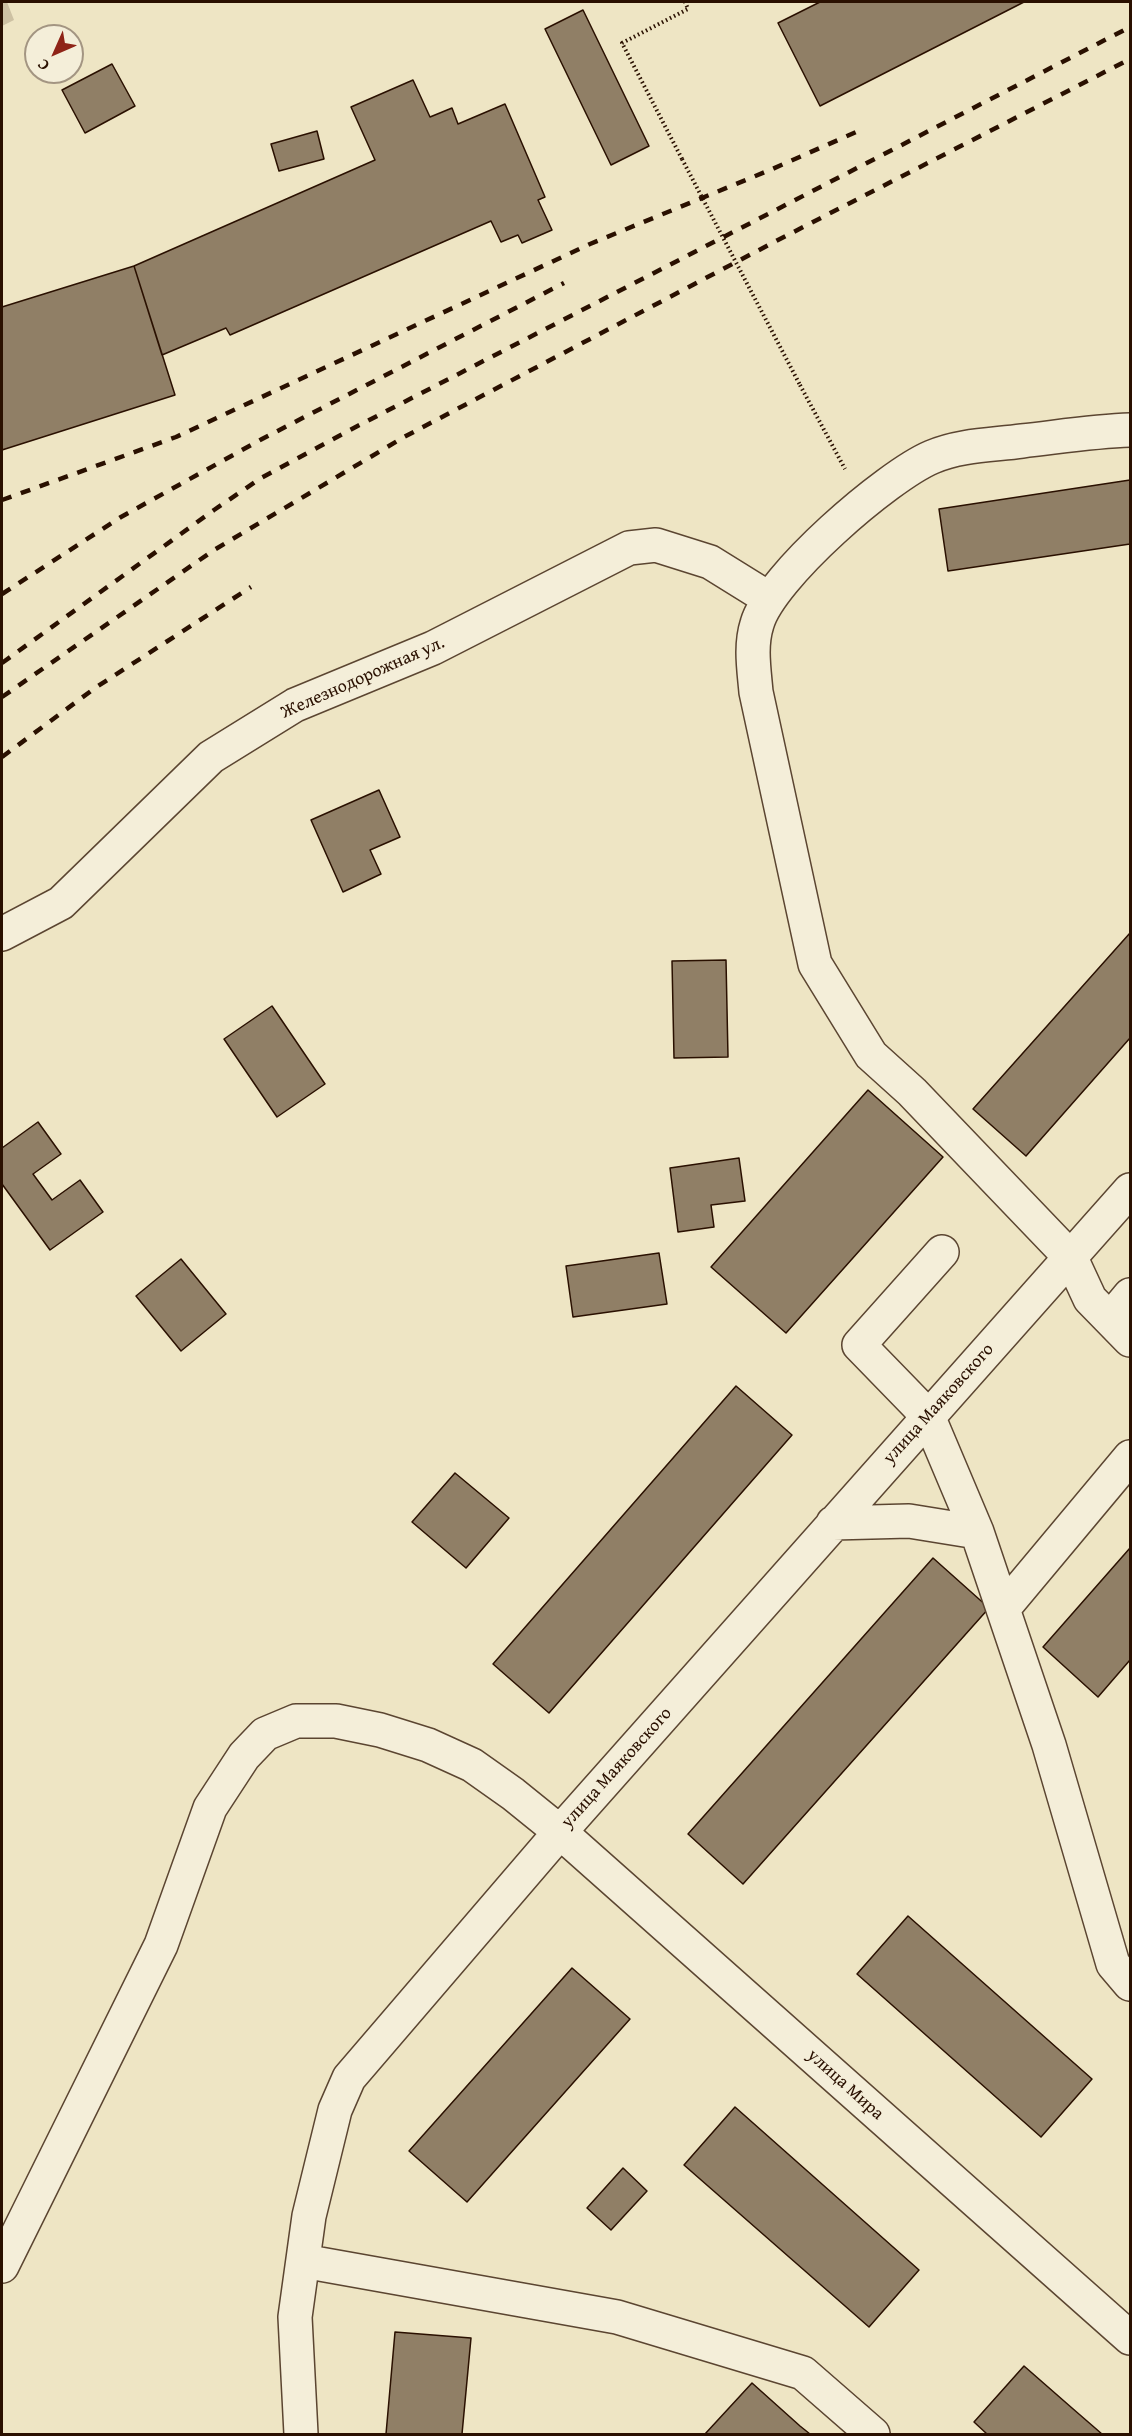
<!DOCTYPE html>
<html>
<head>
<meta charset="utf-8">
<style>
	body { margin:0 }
	#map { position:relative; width:1132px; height:2436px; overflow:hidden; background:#eee5c4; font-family:"Gentium Book Plus",serif }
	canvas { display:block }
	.frame { position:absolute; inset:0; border:3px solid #2a1000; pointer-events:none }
	.north { position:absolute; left:24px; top:24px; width:60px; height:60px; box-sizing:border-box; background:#f4eed9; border:2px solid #a39582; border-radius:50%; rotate:225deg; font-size:16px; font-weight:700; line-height:24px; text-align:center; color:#2a1000 }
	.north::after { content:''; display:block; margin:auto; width:21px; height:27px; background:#8f2418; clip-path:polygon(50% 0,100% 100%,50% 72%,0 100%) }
</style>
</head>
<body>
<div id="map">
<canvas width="1132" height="2436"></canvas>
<div class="frame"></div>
<div class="north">С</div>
</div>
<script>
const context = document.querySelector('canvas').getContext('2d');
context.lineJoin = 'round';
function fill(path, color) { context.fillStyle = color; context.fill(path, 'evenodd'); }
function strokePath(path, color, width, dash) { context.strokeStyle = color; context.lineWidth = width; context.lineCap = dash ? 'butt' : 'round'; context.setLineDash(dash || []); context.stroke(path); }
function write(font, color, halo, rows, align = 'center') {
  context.font = font + ' "Gentium Book Plus",serif'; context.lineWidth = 5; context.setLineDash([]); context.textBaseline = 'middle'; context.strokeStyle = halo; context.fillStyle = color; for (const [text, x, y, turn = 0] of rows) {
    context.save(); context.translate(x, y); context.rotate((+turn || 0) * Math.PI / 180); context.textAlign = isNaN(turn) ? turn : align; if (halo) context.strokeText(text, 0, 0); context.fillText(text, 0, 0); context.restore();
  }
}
const green = new Path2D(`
	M2,2h5l7,18 -12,6z`);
const building = new Path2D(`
	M820,2h204l-204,104 -42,-83z
	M583,10l66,136 -38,19 -66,-136z
	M112,64l23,42 -50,27 -23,-43z
	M413,80l17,37 22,-9 6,16 47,-20 40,93 -7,3 14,30 -30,13 -4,-8 -17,7 -10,-21 -261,114 -4,-7 -64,27 -28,-89 241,-106 -24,-53z
	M317,131l7,28 -45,12 -8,-27z
	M134,266l41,129 -173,55v-143z
	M1130,480v64l-182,27 -9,-62z
	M379,790l21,47 -30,13 11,24 -38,18 -32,-72z
	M1130,933v105l-104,118 -53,-47z
	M726,960l2,97 -54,1 -2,-97z
	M272,1006l53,78 -48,33 -53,-78z
	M868,1090l75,67 -157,176 -75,-66z
	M38,1122l23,32 -28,20 19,26 28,-20 23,32 -53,38 -48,-66v-36z
	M739,1158l6,43 -34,4 3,22 -36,5 -8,-64z
	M659,1253l8,51 -94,13 -7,-51z
	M181,1259l45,55 -45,37 -45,-55z
	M736,1386l56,49 -243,278 -56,-49z
	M455,1473l54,45 -43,50 -54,-46z
	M1130,1548v112l-32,37 -55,-50z
	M933,1558l56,50 -246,276 -55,-50z
	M908,1916l184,163 -51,58 -184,-163z
	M572,1968l58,51 -163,183 -58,-51z
	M735,2107l184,163 -50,57 -185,-162z
	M623,2168l24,23 -36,39 -24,-22z
	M395,2332l76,6 -9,96h-76z
	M1024,2366l48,42 30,26h-115l-13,-12z
	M752,2383l48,43 10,8h-105z`);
const path = new Path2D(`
	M682,159l-60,-116 66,-34 -3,-7
	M800,385l45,84`);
const minor = new Path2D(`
	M1130,430c-36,1 -72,7 -108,11 -30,4 -62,4 -90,16 -45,19 -162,120 -175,167 -7,22 -3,45 -1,68l59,272 56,91 41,37 159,166 19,41 40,41
	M2,934l59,-31 150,-146 84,-52 138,-57 196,-100 27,-3 54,17 58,36
	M942,1252l-83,93 69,71 49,116 72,213 64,219 17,20
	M1110,1319l20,-24
	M833,1523l76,-2 68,11
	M1003,1609l127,-152
	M303,2261l314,56 186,56 70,61
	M2,2266l159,-321 49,-137 34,-52 21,-22 31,-13h40l44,9 48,15 44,20 41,29 47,38 570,506
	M301,2434l-6,-117 14,-101 26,-106 14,-32 211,-246 570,-642`);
const rail = new Path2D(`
	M2,500l174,-63 414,-193 180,-74 93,-41
	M2,594l119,-77 141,-78 302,-156
	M2,663l212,-153 47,-32 87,-47 782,-404
	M2,697l212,-147 190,-113 374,-197 352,-181
	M2,757l93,-69 156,-101`);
const pathBridge = new Path2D(`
	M682,159l118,226`);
const streetNames = [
	["Железнодорожная ул.",363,678,-24],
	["улица Маяковского",939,1404,-48],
	["улица Маяковского",617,1768,-48],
	["улица Мира",845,2085,42]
];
fill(green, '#cdc1a3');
fill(building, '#907f66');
strokePath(building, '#2a1000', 1.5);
strokePath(minor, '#5b4531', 36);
strokePath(path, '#2a1000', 4, [1.5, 3]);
strokePath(minor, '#f4eed9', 33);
strokePath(rail, '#2a1000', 4.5, [10, 10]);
strokePath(pathBridge, '#2a1000', 4, [1.5, 3]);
write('18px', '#2a1000', '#f4eed9', streetNames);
</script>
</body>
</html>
